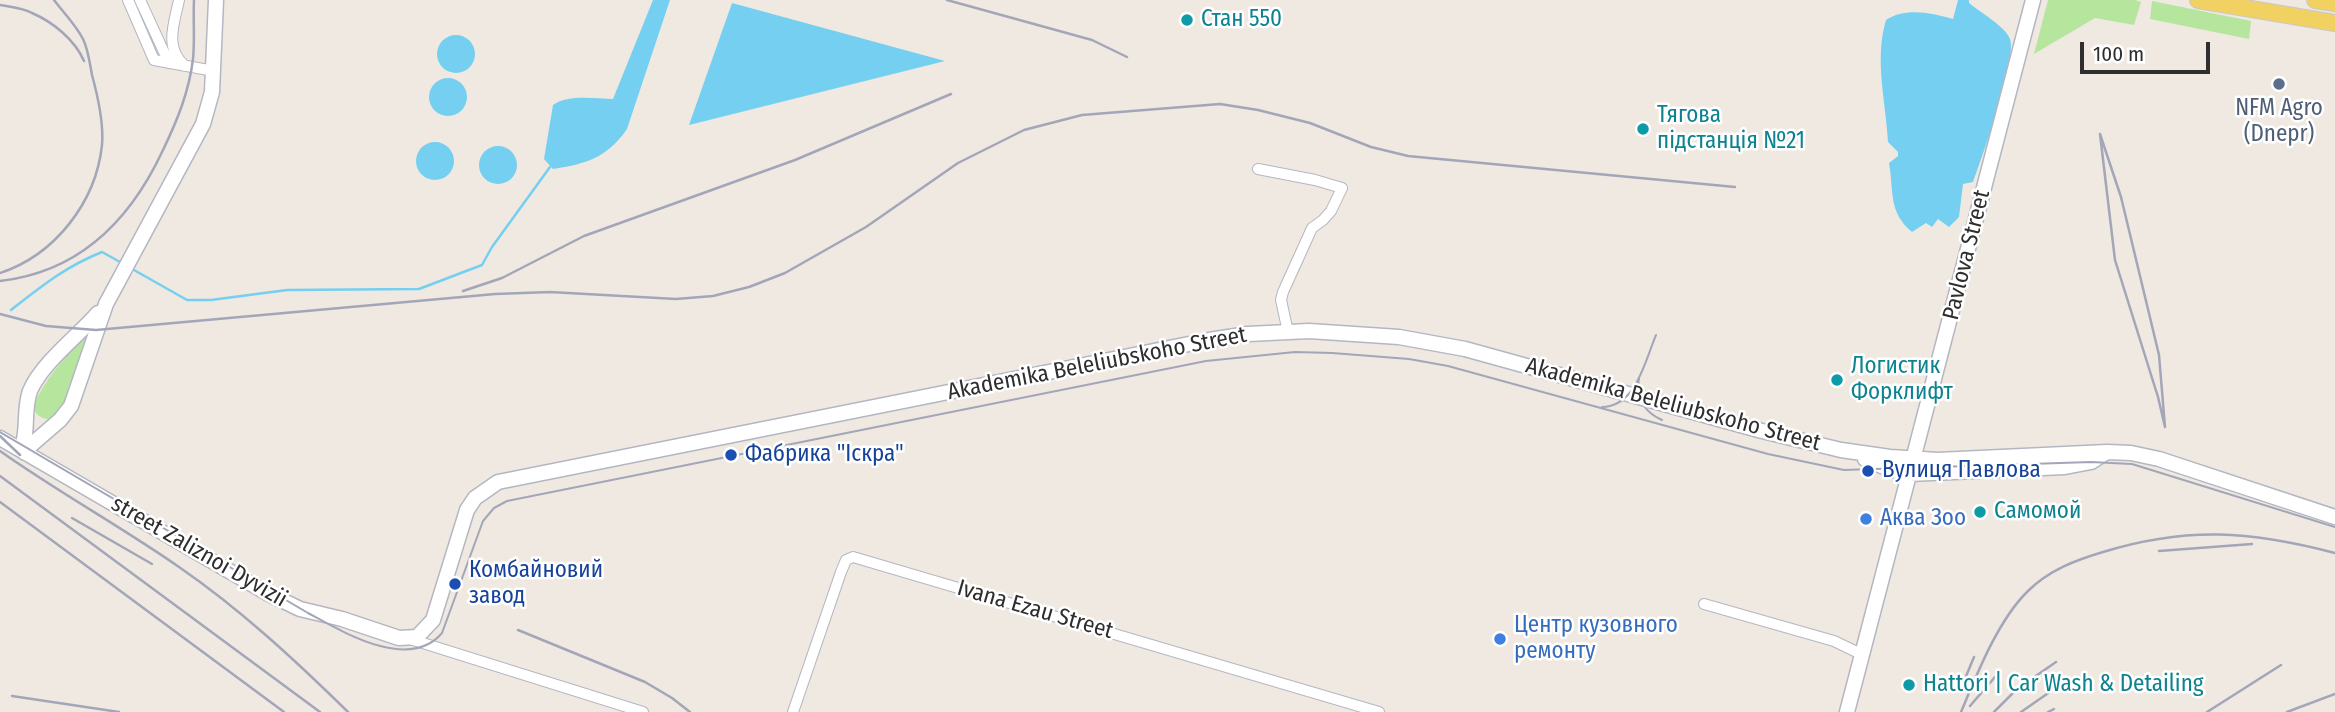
<!DOCTYPE html>
<html>
<head>
<meta charset="utf-8">
<style>
	body { margin:0 }
	#map { position:relative; width:2335px; height:712px; overflow:hidden; background:#efe9e1; font-family:"Fira Sans Condensed",sans-serif }
	canvas { display:block }
	.scale { position:absolute; left:2080px; top:42px; width:130px; height:32px; box-sizing:border-box; border:4px solid #2e2e2e; border-top:0; padding-left:9px; font-size:21px; line-height:24px; white-space:nowrap; color:#2e2e2e; -webkit-text-stroke:5px #fff; paint-order:stroke }
</style>
</head>
<body>
<div id="map">
<canvas width="2335" height="712"></canvas>
<div class="scale">100 m</div>
</div>
<script>
const context = document.querySelector('canvas').getContext('2d');
context.lineJoin = 'round';
function fill(path, color) { context.fillStyle = color; context.fill(path, 'evenodd'); }
function strokePath(path, color, width, dash) { context.strokeStyle = color; context.lineWidth = width; context.lineCap = dash ? 'butt' : 'round'; context.setLineDash(dash || []); context.stroke(path); }
function write(font, color, halo, rows, align = 'center') {
  context.font = font + ' "Fira Sans Condensed",sans-serif'; context.lineWidth = 5; context.setLineDash([]); context.textBaseline = 'middle'; context.strokeStyle = halo; context.fillStyle = color; for (const [text, x, y, turn = 0] of rows) {
    context.save(); context.translate(x, y); context.rotate((+turn || 0) * Math.PI / 180); context.textAlign = isNaN(turn) ? turn : align; if (halo) context.strokeText(text, 0, 0); context.fillText(text, 0, 0); context.restore();
  }
}
const green = new Path2D(`
	M2048,0h87l6,2 -7,23 -39,-7 -61,36z
	M2152,1l99,20 -2,18 -99,-20z
	M87,336l-26,74 -7,10c-10,-1 -17,-2 -21,-13 12,-29 32,-50 54,-71z`);
const water = new Path2D(`
	M653,0h17l-43,129c-20,29 -41,35 -74,40l-9,-10 9,-54c16,-11 42,-6 60,-6z
	M1958,0h11v3c11,9 37,24 41,36 7,20 -28,119 -37,143l-10,2 -4,33 -10,10 -11,-8 -6,8 -6,-4 -14,9c-24,-20 -18,-41 -23,-69l9,-7v-4l-10,-10c-2,-40 -14,-82 -2,-122 19,-13 46,-7 67,-1z
	M732,3l213,58 -256,64z
	M437 54a19 19 0 1 1 38 0a19 19 0 1 1-38 0Z
	M429 97a19 19 0 1 1 38 0a19 19 0 1 1-38 0Z
	M416 161a19 19 0 1 1 38 0a19 19 0 1 1-38 0Z
	M479 165a19 19 0 1 1 38 0a19 19 0 1 1-38 0Z`);
const stream = new Path2D(`
	M134,270l53,30h24l76,-10 132,-1 63,-24 10,-18 58,-80
	M11,310c32,-25 54,-43 91,-58l18,10`);
const street = new Path2D(`
	M128,0l26,60 60,11
	M140,0l29,63
	M179,0c-5,24 -15,48 6,66
	M1258,169l57,11 27,8 -11,23 -8,9 -11,8 -29,64 -2,8 7,32
	M1704,604l130,37 29,14
	M410,639l233,73
	M793,712l48,-140 5,-12 7,-3 526,155`);
const secondary = new Path2D(`
	M0,438l267,155 33,16 42,10 57,19 18,-1 16,-17 34,-110 8,-12 23,-16 711,-142 39,-6 61,-3 90,6 66,12 297,82 79,19 49,7 48,3 169,-8 24,1 28,6 176,58
	M21,450c8,-18 2,-40 9,-59 12,-28 48,-55 68,-78
	M25,453l6,-8 29,-25 11,-14 35,-102 97,-180 9,-32 4,-92
	M1865,459l26,11 18,4 156,-7 26,-5 14,-9
	M1847,712l186,-712`);
const primary = new Path2D(`
	M2198,0l137,23
	M2315,0l20,3`);
const tram = new Path2D(`
	M1639,378c-3,20 5,34 23,42
	M1602,407c34,0 43,-46 54,-72
	M0,432l308,181c35,19 101,59 134,20l41,-112 11,-13 13,-7 699,-140 89,-9 37,1 77,6 39,7 320,88 76,16 247,-8 41,2 203,63`);
const rail = new Path2D(`
	M947,0l145,40 35,17
	M0,5c10,2 23,3 32,8 21,9 43,27 52,48
	M2100,134l21,63 38,158 6,72 -7,-30 -43,-137z
	M0,273c55,-18 96,-71 102,-128 2,-23 -4,-48 -10,-70 -2,-11 -4,-26 -9,-36 -7,-14 -20,-27 -29,-39
	M0,281c80,-9 130,-60 163,-131 14,-29 26,-58 30,-91 2,-19 0,-40 1,-59
	M463,291l39,-13 82,-42 211,-76 156,-66
	M0,314l46,12 50,4 399,-36 55,-2 126,7 37,-3 36,-9 36,-14 81,-46 92,-64 66,-33 58,-15 138,-11 38,6 52,13 61,24 37,9 327,31
	M0,436l20,19
	M0,451c58,41 120,75 179,116 61,42 116,93 169,145
	M0,476l320,236
	M0,502l284,210
	M72,518l80,46
	M2159,551l93,-7
	M518,630l127,52 27,16 18,14
	M1962,686l12,-29
	M12,696l107,16
	M1970,706l25,-29
	M1961,712c16,-38 37,-92 67,-121 21,-21 48,-31 75,-39 84,-26 148,-21 232,1
	M1994,712l23,-23 39,-27
	M2021,712l46,-32
	M2048,712l6,-3
	M2207,712l74,-47
	M2287,712l48,-18`);
const markers = [
	[1187,20,7,"#0f9aa8"],
	[2279,84,7,"#5c6f8a"],
	[1643,129,7,"#0f9aa8"],
	[1837,380,7,"#0f9aa8"],
	[731,455,7,"#1a4fb4"],
	[1868,471,7,"#1a4fb4"],
	[1980,512,7,"#0f9aa8"],
	[1866,519,7,"#3f7fe0"],
	[455,584,7,"#1a4fb4"],
	[1500,639,7,"#3f7fe0"],
	[1909,685,7,"#0f9aa8"]
];
const cultureNames = [
	["Стан 550",1201,20],
	["Тягова",1657,116],
	["пiдстанцiя №21",1657,142],
	["Логистик",1851,367],
	["Форклифт",1851,393],
	["Самомой",1994,512],
	["Hattori | Car Wash & Detailing",1923,685]
];
const serviceNames = [
	["NFM Agro",2279,109],
	["(Dnepr)",2279,135]
];
const streetNames = [
	["Pavlova Street",1967,255,-76],
	["Akademika Beleliubskoho Street",1097,364,-11],
	["Akademika Beleliubskoho Street",1673,405,15],
	["street Zaliznoi Dyvizii",199,552,30],
	["Ivana Ezau Street",1035,610,16]
];
const transitNames = [
	["Фабрика \"Іскра\"",745,455],
	["Вулиця Павлова",1882,471],
	["Комбайновий",469,571],
	["завод",469,597]
];
const shopNames = [
	["Аква Зоо",1880,519],
	["Центр кузовного",1514,626],
	["ремонту",1514,652]
];
fill(green, '#b6e59e');
fill(water, '#75cff0');
strokePath(stream, '#75cff0', 2.5);
strokePath(street, '#b4b7c1', 12);
strokePath(secondary, '#b4b7c1', 17);
strokePath(primary, '#c9c9c9', 18);
strokePath(street, '#fff', 10);
strokePath(secondary, '#fff', 14);
strokePath(primary, '#f2d163', 16);
strokePath(tram, '#a3a6b8', 2);
strokePath(rail, '#a3a6b8', 2.5);
for (const [x, y, r, color] of markers) { const dot = new Path2D(); dot.arc(x, y, r, 0, 2 * Math.PI); context.fillStyle = color; context.fill(dot); strokePath(dot, '#fff', 2.5); }
write('23px', '#0d838f', '#fff', cultureNames, 'left');
write('23px', '#4e5e75', '#fff', serviceNames);
write('23px', '#2e2e2e', '#fff', streetNames);
write('23px', '#164399', '#fff', transitNames, 'left');
write('23px', '#366cbe', '#fff', shopNames, 'left');
</script>
</body>
</html>
